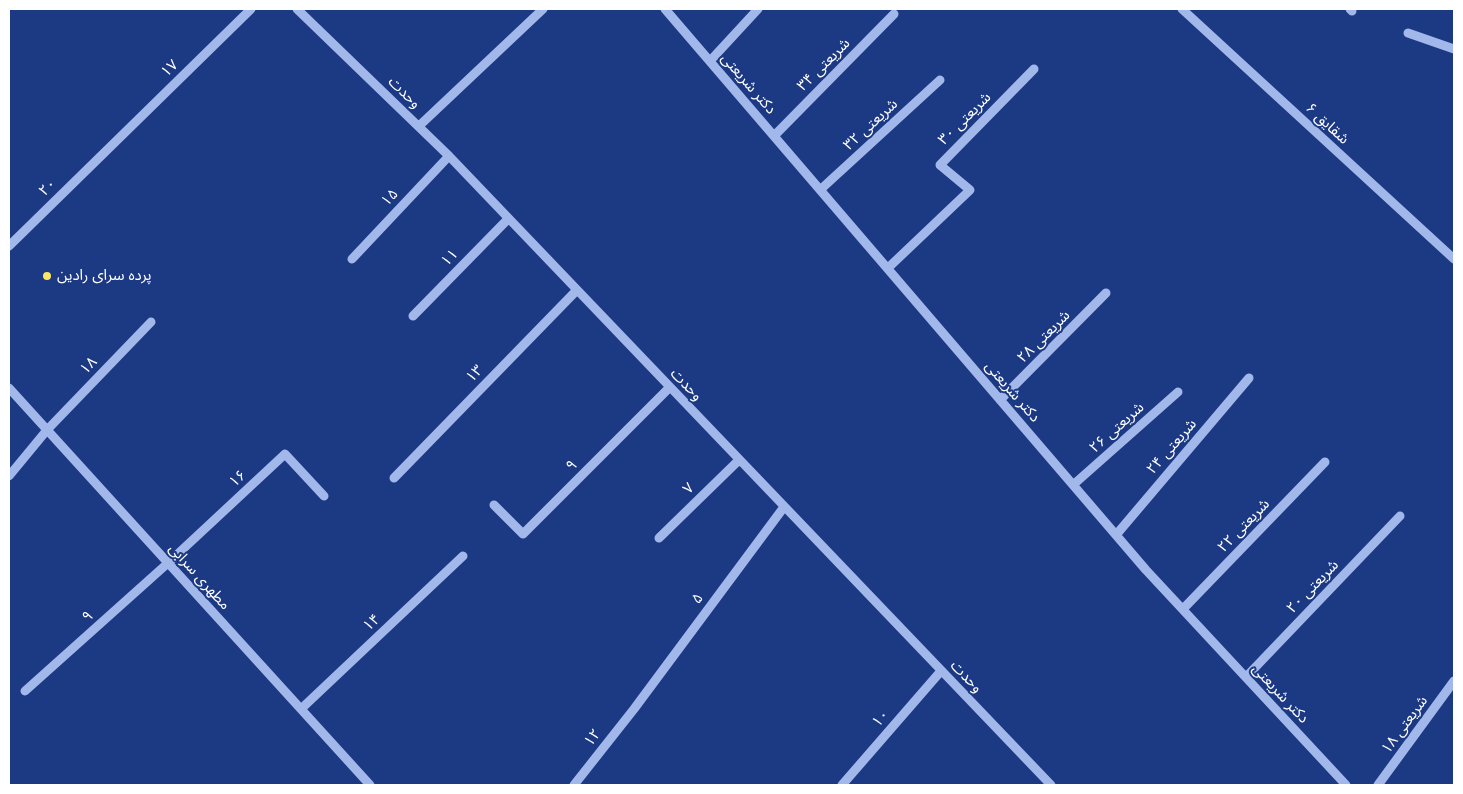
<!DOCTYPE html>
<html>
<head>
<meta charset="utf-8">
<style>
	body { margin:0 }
	#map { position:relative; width:1463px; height:794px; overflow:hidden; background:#1c3984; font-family:"Varela Round",sans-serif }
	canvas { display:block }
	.frame { position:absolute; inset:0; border:10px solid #fff; pointer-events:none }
</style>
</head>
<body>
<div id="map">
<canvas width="1463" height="794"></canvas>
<div class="frame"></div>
</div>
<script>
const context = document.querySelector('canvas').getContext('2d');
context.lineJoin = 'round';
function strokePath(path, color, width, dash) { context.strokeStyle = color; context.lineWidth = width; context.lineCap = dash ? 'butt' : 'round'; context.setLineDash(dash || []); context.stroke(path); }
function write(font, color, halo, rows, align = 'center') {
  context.font = font + ' "Varela Round","Noto Sans Arabic",sans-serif'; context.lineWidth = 4; context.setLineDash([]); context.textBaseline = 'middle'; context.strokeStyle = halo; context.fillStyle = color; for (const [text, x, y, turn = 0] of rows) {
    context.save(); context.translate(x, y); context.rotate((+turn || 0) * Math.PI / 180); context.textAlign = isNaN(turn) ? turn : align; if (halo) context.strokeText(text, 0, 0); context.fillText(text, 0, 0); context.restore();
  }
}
const minor = new Path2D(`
	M297,9l152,147 602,629
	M665,9l481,561 200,215
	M1182,9l272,250
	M1350,9l2,2
	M1408,33l46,16
	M710,61l48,-52
	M419,126l124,-117
	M774,136l120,-122
	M820,190l120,-110
	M9,246l242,-237
	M352,259l97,-103
	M888,268l82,-78 -30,-25 94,-96
	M413,316l95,-97
	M9,388l361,397
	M1000,400l106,-107
	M9,476l38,-46 104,-108
	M394,478l183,-188
	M1073,485l105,-93
	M494,505l29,29 147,-147
	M1116,535l133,-157
	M659,538l80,-78
	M1183,609l142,-147
	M1246,677l154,-161
	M25,691l143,-128 117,-109 39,42
	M301,709l162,-153
	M574,785l60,-76 150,-202
	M842,785l99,-114
	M1378,785l76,-104`);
const markers = [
	[47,276,5,"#fbe761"]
];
const streetNames = [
	["شریعتی ۳۴",824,65,-45],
	["۱۷",170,69,-44],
	["دکتر شریعتی",748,84,49],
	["وحدت",404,93,44],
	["شریعتی ۳۰",965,119,-45],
	["شقایق ۶",1327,124,43],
	["شریعتی ۳۲",871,125,-43],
	["۲۰",48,188,-44],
	["۱۵",390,198,-47],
	["۱۱",450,258,-46],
	["شریعتی ۲۸",1044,337,-45],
	["۱۸",89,366,-46],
	["۱۳",475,374,-46],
	["وحدت",686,385,46],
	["دکتر شریعتی",1012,392,49],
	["شریعتی ۲۶",1117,428,-42],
	["شریعتی ۲۴",1172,447,-49],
	["۹",572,466,-45],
	["۱۶",238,479,-43],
	["۷",689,489,-45],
	["شریعتی ۲۲",1244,526,-46],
	["مطهری سرابی",199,577,48],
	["شریعتی ۲۰",1313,587,-46],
	["۵",698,599,-53],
	["۹",88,617,-42],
	["۱۴",372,623,-43],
	["وحدت",966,677,46],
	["دکتر شریعتی",1280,694,47],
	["۱۰",881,719,-49],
	["شریعتی ۱۸",1405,725,-54],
	["۱۲",593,738,-52]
];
const poiNames = [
	["پرده سرای رادین",57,276]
];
strokePath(minor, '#a3b8ea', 9);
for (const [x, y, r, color] of markers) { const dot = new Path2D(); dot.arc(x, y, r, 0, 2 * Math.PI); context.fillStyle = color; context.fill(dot); strokePath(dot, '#1c3984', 2); }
write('15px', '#fff', '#1c3984', streetNames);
write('15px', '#fff', '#1c3984', poiNames, 'left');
</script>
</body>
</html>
